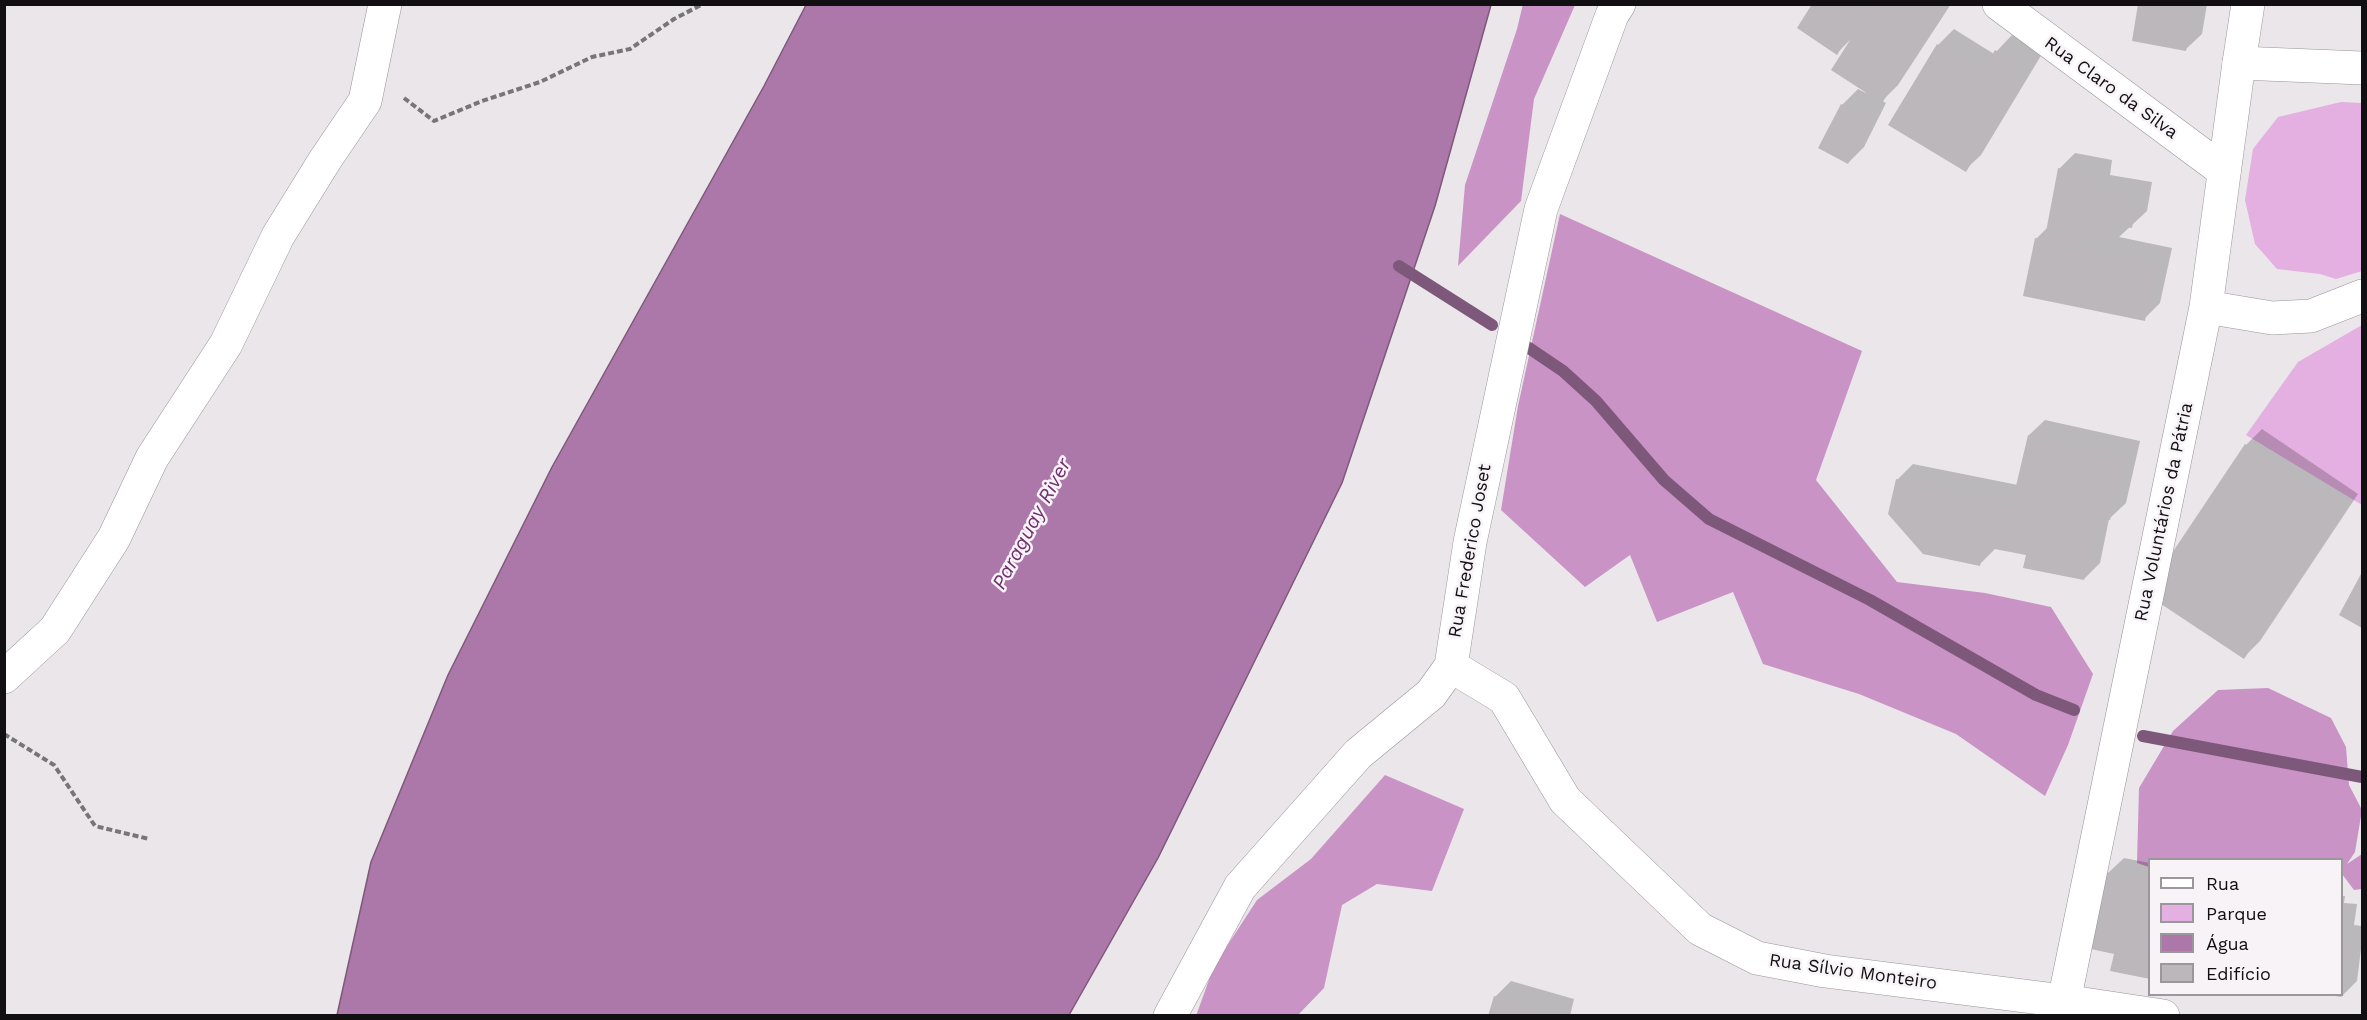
<!DOCTYPE html>
<html>
<head>
<meta charset="utf-8">
<style>
	body { margin:0 }
	#map { position:relative; width:2367px; height:1020px; overflow:hidden; background:#eae6ea; font-family:"Work Sans",sans-serif }
	canvas { display:block }
	.frame { position:absolute; inset:0; border:6px solid #110f11; pointer-events:none }
	.legend { position:absolute; left:2148px; top:858px; width:195px; height:138px; box-sizing:border-box; background:#f7f3f7; border:2px solid #9b989b; margin:0; padding:8px 10px; list-style:none; font-size:18px; color:#110f11 }
	.legend li { display:flex; align-items:center; gap:12px; height:30px }
	.legend b { width:30px; border:2px solid #9b989b }
</style>
</head>
<body>
<div id="map">
<canvas width="2367" height="1020"></canvas>
<div class="frame"></div>
<ul class="legend">
<li><b style="height:8px;background:#fff"></b>Rua</li>
<li><b style="height:16px;background:#e4afe1"></b>Parque</li>
<li><b style="height:16px;background:#ac78a9"></b>Água</li>
<li><b style="height:16px;background:#bbb7ba"></b>Edifício</li>
</ul>
</div>
<script>
const context = document.querySelector('canvas').getContext('2d');
context.lineJoin = 'round';
function fill(path, color) { context.fillStyle = color; context.fill(path, 'evenodd'); }
function strokePath(path, color, width, dash) { context.strokeStyle = color; context.lineWidth = width; context.lineCap = dash ? 'butt' : 'round'; context.setLineDash(dash || []); context.stroke(path); }
function write(font, color, halo, rows, align = 'center') {
  context.font = font + ' "Work Sans",sans-serif'; context.lineWidth = 5; context.setLineDash([]); context.textBaseline = 'middle'; context.strokeStyle = halo; context.fillStyle = color; for (const [text, x, y, turn = 0] of rows) {
    context.save(); context.translate(x, y); context.rotate((+turn || 0) * Math.PI / 180); context.textAlign = isNaN(turn) ? turn : align; if (halo) context.strokeText(text, 0, 0); context.fillText(text, 0, 0); context.restore();
  }
}
const green = new Path2D(`
	M2341,102l21,1v168l-26,8 -16,-5 -43,-5 -22,-25 -10,-44 8,-51 25,-32z
	M2362,325v180l-116,-70 52,-73z`);
const forest = new Path2D(`
	M1523,4l52,1 -41,94 -13,102 -63,65 7,-81 52,-156z
	M1560,214l302,137 -46,129 81,102 88,11 66,14 42,67 -25,71 -23,51 -89,-62 -97,-40 -96,-30 -30,-72 -76,30 -27,-67 -45,32 -84,-77 17,-104z
	M2268,688l63,30 15,29 3,38 13,25 -7,42 -8,12 15,-10v35l-8,1 -12,-16v-14h-192l-1,7 -12,-4 2,-75 34,-57 45,-41z
	M1385,775l79,34 -32,82 -55,-7 -35,21 -18,83 -26,27 -102,1 18,-50 43,-66 54,-41z`);
const water = new Path2D(`
	M806,5h685l-56,201 -93,277 -184,375 -89,157h-732l34,-153 77,-187 104,-208 212,-381z`);
const shadow = new Path2D(`
	M1813,4h138l-53,81 -16,16 4,2 -22,44 -16,16 -6,-58 16,-16 8,4 1,-2 -16,-52 -14,14z
	M2140,4h67l-5,30 -16,15z
	M1954,29l40,25 18,-19 30,19 -61,101 -16,15 -27,-125z
	M2075,153l37,7 -2,15 42,7 -5,29 -28,26 53,11 -12,55 -16,16 -108,-80 13,-13 10,-57z
	M2045,420l95,21 -14,62 -17,16 -9,44 -16,16 -57,-25 -31,-6 -16,16 -83,-84 16,-16 105,21 11,-50z
	M2262,429l96,65 -98,147 -16,16 2,-212z
	M2362,575v51l-21,-12z
	M2124,858l26,5v115l-34,-25 -8,-80z
	M2342,896h3l-1,7 13,1 -3,21 8,1v15l-5,40 -16,16 -17,-3h18z
	M1511,981l63,18 -4,17h-80l5,-19z`);
const stream = new Path2D(`
	M1399,266l93,59
	M1529,348l34,23 33,30 68,79 45,39 161,81 166,95 38,15
	M2143,736l219,41`);
const building = new Path2D(`
	M1812,4h58l-33,51 -40,-27z
	M1873,4h74l-65,99 -51,-33z
	M2138,4h57l-9,47 -54,-10z
	M1937,44l45,27 13,-21 32,20 -61,102 -78,-47z
	M1841,104l30,16 -23,44 -30,-16z
	M2058,168l39,7 -2,16 42,7 -5,30 -15,-2 -3,18 -68,-12z
	M2035,238l122,25 -12,58 -122,-25z
	M2028,435l97,22 -15,63h-13l-13,60 -61,-12 3,-13 -42,-8 -4,19 -57,-12 -35,-40 8,-35 116,24z
	M2245,444l98,66 -99,149 -89,-59 19,-50z
	M2362,572v56l-23,-13z
	M2107,873l43,8v98l-40,-8 4,-17 -23,-5z
	M2342,940l7,2 -6,47h-1z
	M1494,996l65,19v1h-71z`);
const path = new Path2D(`
	M404,98l30,23 48,-20 58,-19 52,-25 38,-8 44,-30 29,-15
	M4,734l50,31 41,61 54,13`);
const minor = new Path2D(`
	M1999,4l225,167
	M2239,63l9,-59
	M1451,666l53,32 61,102 135,129 57,29 68,13 239,30 99,15
	M4,677l51,-47 59,-92 38,-80 74,-114 52,-108 47,-76 40,-59 20,-97
	M1170,1016l70,-129 118,-133 73,-60 20,-28 19,-124 71,-333 71,-194 7,-11`);
const secondary = new Path2D(`
	M2206,307l66,11 39,-2 51,-20
	M2061,1016l145,-709 33,-244 123,5`);
const streetNames = [
	["Rua Claro da Silva",2111,88,36],
	["Rua Voluntários da Pátria",2164,512,-78],
	["Rua Frederico Joset",1470,551,-80],
	["Rua Sílvio Monteiro",1853,972,8]
];
const waterNames = [
	["Paraguay River",1032,524,-62]
];
fill(green, '#e4afe1');
fill(forest, '#c993c6');
fill(water, '#ac78a9');
strokePath(water, '#7e587b', 1.5);
fill(shadow, '#0003');
strokePath(stream, '#7e587b', 12);
fill(building, '#bbb7ba');
strokePath(minor, '#989598', 34);
strokePath(secondary, '#989598', 34);
strokePath(path, '#787578', 4, [6, 3]);
strokePath(minor, '#fff', 33);
strokePath(secondary, '#fff', 33);
write('18px', '#110f11', '#f7f3f7', streetNames);
write('italic 20px', '#6f2f6e', '#f7f3f7', waterNames);
</script>
</body>
</html>
